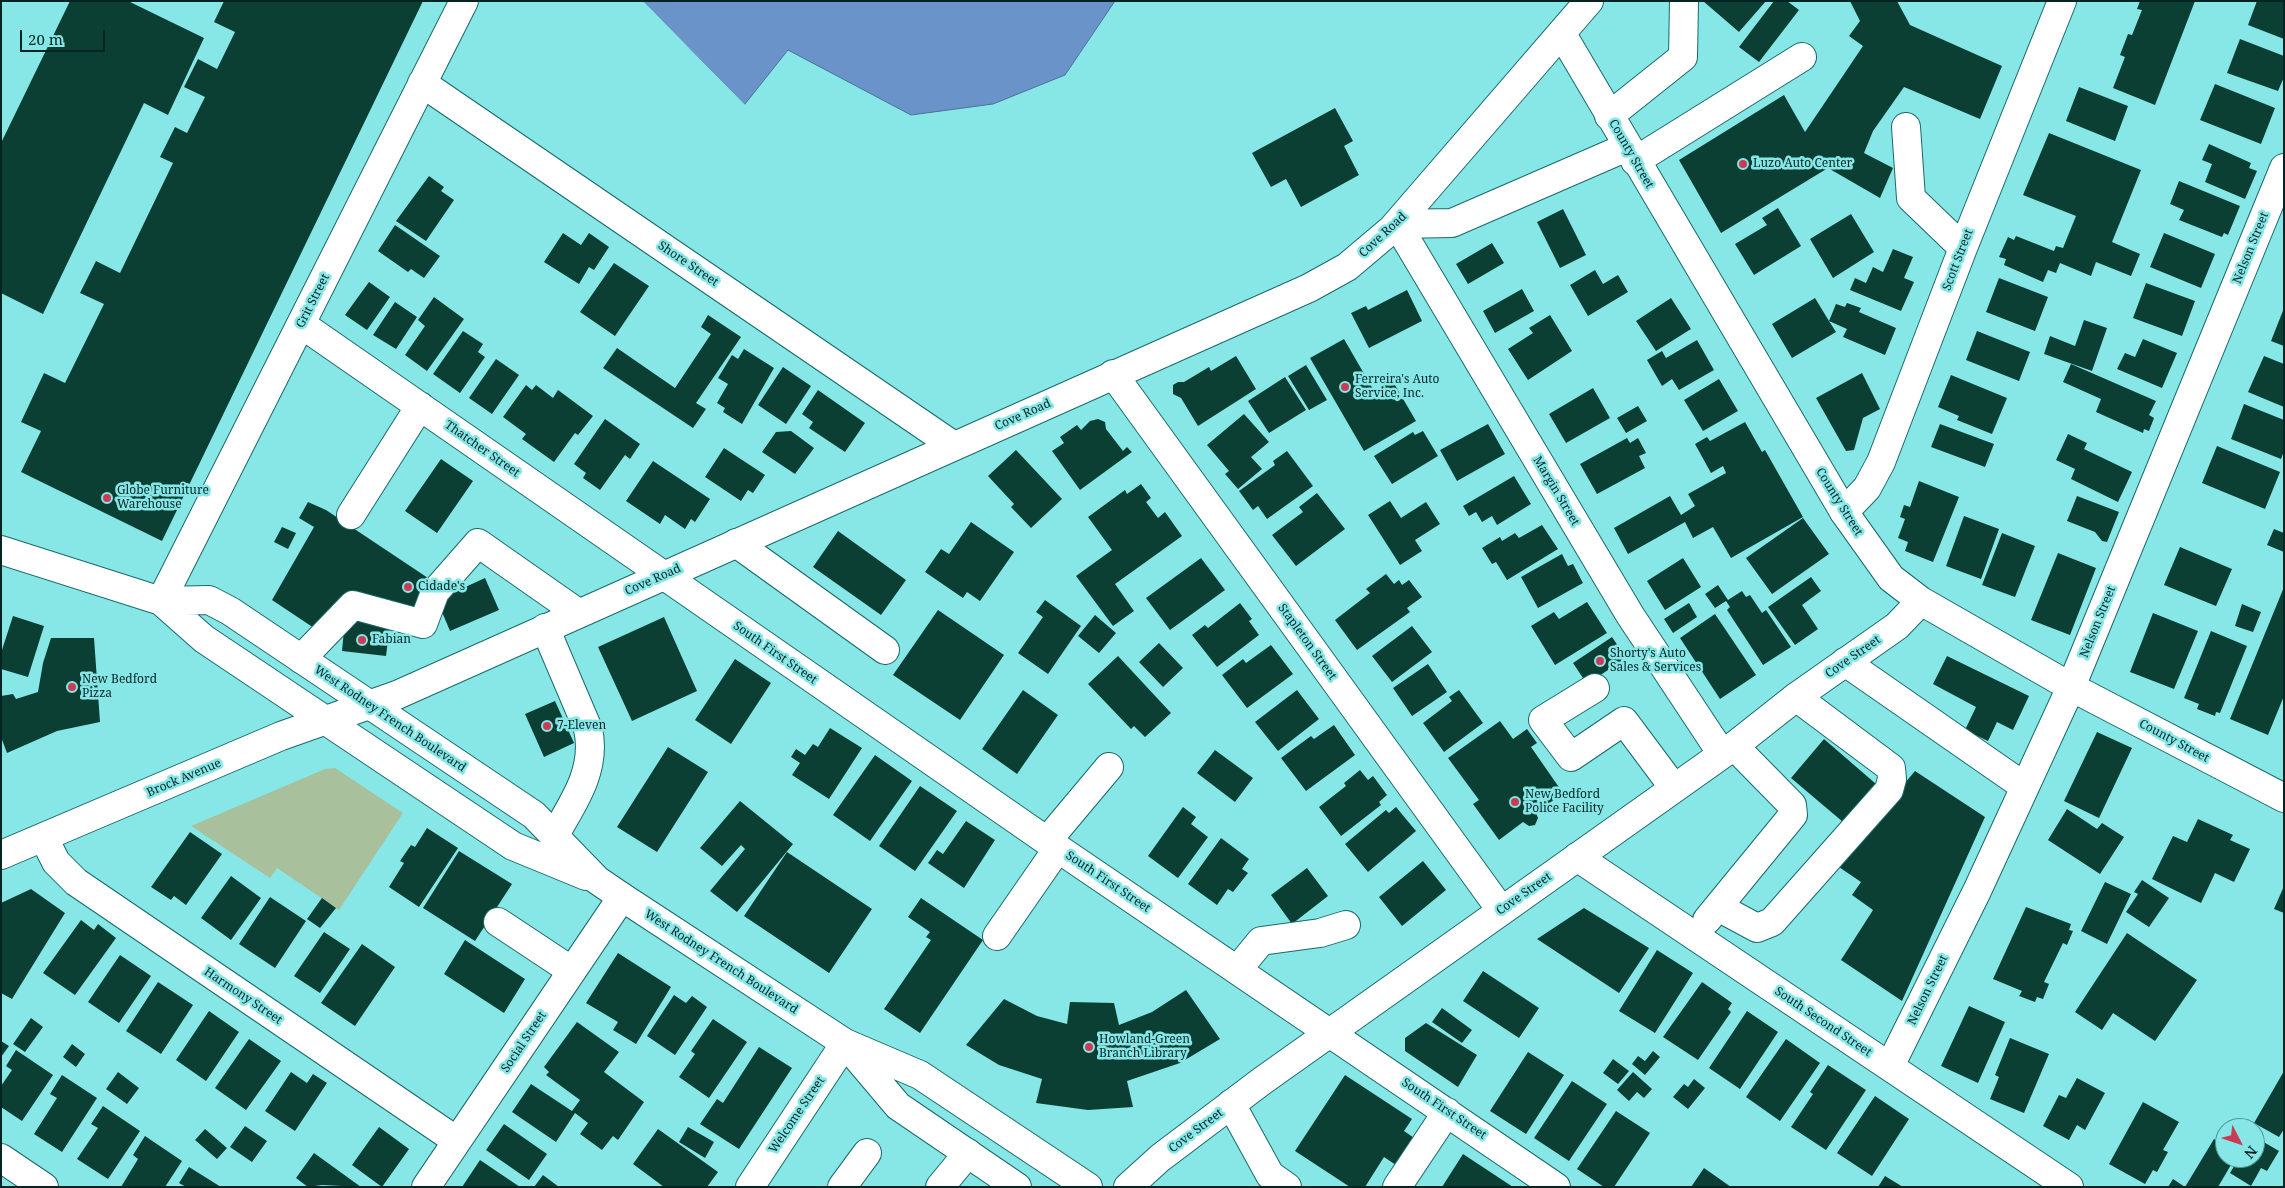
<!DOCTYPE html>
<html>
<head>
<meta charset="utf-8">
<style>
	body { margin:0 }
	#map { position:relative; width:2285px; height:1188px; overflow:hidden; background:#87e7e7; font-family:"Noto Serif",serif }
	canvas { display:block }
	.frame { position:absolute; inset:0; border:2px solid #042424; pointer-events:none }
	.north { position:absolute; left:2215px; top:1118px; width:50px; height:50px; box-sizing:border-box; background:#87e7e7; border:1px solid #539999; border-radius:50%; rotate:131deg; font-size:14px; font-weight:700; line-height:20px; text-align:center; color:#042424 }
	.north::after { content:''; display:block; margin:auto; width:18px; height:22px; background:#cc3b54; clip-path:polygon(50% 0,100% 100%,50% 72%,0 100%) }
	.scale { position:absolute; left:20px; top:30px; width:85px; height:22px; box-sizing:border-box; border:2px solid #042424; border-top:0; padding-left:6px; font-size:15px; line-height:18px; white-space:nowrap; color:#042424; -webkit-text-stroke:4px #87e7e7; paint-order:stroke }
</style>
</head>
<body>
<div id="map">
<canvas width="2285" height="1188"></canvas>
<div class="frame"></div>
<div class="north">N</div>
<div class="scale">20 m</div>
</div>
<script>
const context = document.querySelector('canvas').getContext('2d');
context.lineJoin = 'round';
function fill(path, color) { context.fillStyle = color; context.fill(path, 'evenodd'); }
function strokePath(path, color, width, dash) { context.strokeStyle = color; context.lineWidth = width; context.lineCap = dash ? 'butt' : 'round'; context.setLineDash(dash || []); context.stroke(path); }
function write(font, color, halo, rows, align = 'center') {
  context.font = font + ' "Noto Serif",serif'; context.lineWidth = 5; context.setLineDash([]); context.textBaseline = 'middle'; context.strokeStyle = halo; context.fillStyle = color; for (const [text, x, y, turn = 0] of rows) {
    context.save(); context.translate(x, y); context.rotate((+turn || 0) * Math.PI / 180); context.textAlign = isNaN(turn) ? turn : align; if (halo) context.strokeText(text, 0, 0); context.fillText(text, 0, 0); context.restore();
  }
}
const green = new Path2D(`
	M335,768l68,45 -64,97 -62,-42 -7,10 -79,-52 134,-57z`);
const water = new Path2D(`
	M643,1h472l-50,74 -72,29 -82,11 -123,-65 -43,54z`);
const pier = new Path2D(`
	M641,1h2l103,105h-3z`);
const building = new Path2D(`
	M70,1h58l76,37 -36,77 -24,-12 -101,211 -42,-21v-150z
	M224,1h199l-261,540 -141,-69 20,-41 -20,-9 23,-49 21,10 39,-79 -24,-11 16,-32 24,12 53,-110 -13,-6 15,-30 12,6 18,-36 -21,-10 14,-28 19,10 18,-37 -21,-10z
	M1703,1h63l-27,31z
	M1774,1h13l12,9 -40,52 -20,-15z
	M1850,1h47l13,24 92,41 -22,53 -76,-32 -31,44 -9,22 29,15 -13,30 -52,-30 -107,65 -42,-73 105,-65 21,37 58,-86 -14,-10 11,-15z
	M2140,1h55l-40,104 -42,-17 12,-31 -5,-2 8,-21 4,1 10,-25 -5,-1z
	M2257,1h27v38l-36,-14z
	M2240,39l44,17v21l-6,14 -51,-18z
	M2215,84l60,24 -14,36 -61,-24z
	M2079,87l49,19 -13,35 -49,-20z
	M1335,108l18,33 -9,5 15,29 -58,32 -15,-28 -15,8 -19,-34z
	M2049,133l92,37 -29,72 28,12 -9,22 -35,-14 -5,14 -31,-13 -4,10 -8,-3 -5,12 -39,-17 2,-6 -7,-2 9,-20 6,3 2,-4 38,15 2,-5 7,2 13,-32 -53,-21z
	M2209,144l42,19 -2,5 8,3 -12,28 -40,-17 7,-18 -10,-4z
	M429,176l15,11 -3,4 13,9 -28,41 -30,-20z
	M2179,181l61,25 -12,29 -4,-2 -2,4 -43,-17 5,-10 -14,-6z
	M1778,208l23,38 -47,29 -19,-31 32,-19 -5,-7z
	M1563,209l23,46 -26,13 -23,-46z
	M1851,214l23,38 -41,26 -23,-39z
	M395,225l45,31 -16,22 -13,-9 -3,3 -30,-21z
	M563,233l18,12 8,-12 20,14 -15,23 -5,-3 -10,17 -35,-22z
	M2164,233l51,21 -14,34 -51,-21z
	M1492,243l12,20 -36,21 -12,-20z
	M1893,249l20,8 -9,21 10,4 -13,29 -51,-21 5,-12 11,5 7,-16 10,5z
	M614,263l35,23 -34,50 -35,-24z
	M1595,270l8,14 15,-9 10,17 -40,24 -18,-31z
	M1999,278l49,19 -13,34 -49,-19z
	M369,282l21,15 -23,33 -22,-15z
	M2146,283l49,18 -13,35 -49,-18z
	M1522,289l12,22 -39,22 -12,-22z
	M1407,290l15,31 -53,27 -18,-35 15,-7 2,4z
	M434,297l30,22 -37,52 -22,-16 20,-29 -7,-6z
	M1671,298l20,31 -35,22 -20,-30z
	M1815,298l14,23 7,-17 9,3 2,-4 14,5 -2,4 37,16 -11,27 -42,-18 4,-8 -18,-8 7,11 -44,26 -20,-34z
	M395,302l22,15 -21,32 -23,-14z
	M2284,308v38l-13,-5z
	M708,315l33,22 -45,66 10,6 -13,19 -90,-60 14,-20 58,40 36,-54 -10,-7z
	M1550,315l22,36 -44,29 -20,-31 25,-16 -4,-5z
	M2084,320l23,8 -15,43 -48,-17 6,-18 25,10z
	M463,331l20,13 -5,8 7,5 -25,36 -27,-19z
	M1977,331l53,21 -11,29 -53,-21z
	M1344,339l30,52 18,-11 24,41 -52,30 -54,-93z
	M2143,339l34,14 -15,35 -45,-19 8,-16 10,4z
	M1697,340l17,30 -35,20 -7,-11 -10,7 -15,-26 15,-9 4,7z
	M744,349l30,19 -32,56 -19,-12 2,-4 -8,-5 11,-19 -10,-6 14,-23 6,4z
	M1236,356l20,33 -58,37 -17,-28 -8,-4v-9l5,-3h6l25,-15 2,4z
	M2264,356l20,8v43l-36,-15z
	M496,359l23,16 -27,39 -23,-16z
	M2071,364l85,37 -7,14 5,3 -5,13 -5,-2 -1,4 -47,-21 5,-13 -38,-17z
	M1306,365l21,35 -18,10 -21,-34z
	M783,367l28,19 -25,38 -28,-19z
	M1862,373l18,36 -17,9 -9,32 -8,1 -30,-53z
	M1951,375l56,23 -15,36 -35,-14 2,-4 -21,-9z
	M1285,377l21,33 -37,23 -21,-32z
	M1719,379l19,32 -35,20 -19,-31z
	M526,385l6,5 4,-5 17,13 5,-8 35,26 -15,19 -3,-2 -21,29 -32,-23 4,-5 -23,-17z
	M1593,388l17,30 -44,25 -17,-29z
	M818,390l47,33 -20,29 -36,-24 4,-6 -11,-8z
	M2244,404l40,16v31l-3,8 -50,-20z
	M1638,406l9,15 -21,12 -9,-15z
	M1244,414l25,28 -18,15 11,12 -24,20 -13,-15 4,-3 -22,-26z
	M605,419l35,25 -10,15 -5,-4 -25,35 -17,-12 3,-5 -12,-9z
	M1098,419l7,3 1,7 17,22 4,-4 5,5 -52,38 -28,-39 12,-8 -4,-6 17,-12 4,5 9,-9z
	M1745,422l17,30 3,-2 38,67 -72,41 -18,-31 -20,11 -8,-16 -57,32 -14,-26 56,-32 11,19 14,-9 -7,-12 38,-21 -3,-7 -12,7 -16,-29 12,-7 3,4z
	M1488,424l17,30 -48,27 -17,-31z
	M1940,424l54,20 -9,23 -54,-20z
	M791,431l23,17 -19,26 -33,-22 14,-20z
	M1423,431l15,25 -46,28 -18,-28 39,-24 2,3z
	M2068,434l19,9 -3,6 48,23 -14,30 -47,-23 4,-10 -19,-9z
	M1627,438l3,5 8,-5 8,15 -7,3 6,12 -48,26 -17,-30z
	M2217,446l63,26 -15,37 -63,-26z
	M724,448l41,27 -12,18 -5,-3 -7,11 -36,-24z
	M1016,450l46,49 -31,29 -20,-21 3,-3 -26,-28z
	M1287,451l26,35 -46,33 -9,-13 -5,4 -14,-19 36,-26 -2,-4z
	M441,459l32,22 -36,52 -32,-22z
	M653,461l57,38 -15,23 -4,-3 -6,10 -20,-14 -5,9 -34,-23z
	M1514,476l17,28 -34,21 -5,-9 -10,6 -6,-10 -7,4 -6,-10z
	M1919,481l40,16 -26,65 -28,-11 3,-9 -10,-4 7,-19 -5,-2 4,-12 6,2z
	M1141,484l10,14 -5,4 12,16 7,-6 17,24 -67,48 19,27 -21,15 -37,-50 36,-26 -24,-33 37,-27 2,4z
	M1317,493l28,36 -49,37 -24,-31 31,-23 -4,-5z
	M2077,496l42,16 -12,30 -5,-1 -7,-9 -28,-11z
	M1390,501l11,17 25,-16 14,22 -25,16 7,11 -22,14 -32,-50z
	M308,502l18,8 102,68 -10,35 -70,-22 -31,39 -45,-30 42,-73 -15,-9z
	M1964,516l35,13 -18,50 -35,-13z
	M1803,518l26,36 -57,40 -26,-36z
	M971,522l43,30 -34,49 -13,-9 -4,6 -38,-26 16,-23 8,5z
	M1542,525l16,24 -51,31 -11,-18 -4,2 -10,-16 18,-11 2,4 13,-8 4,5z
	M282,527l14,6 -8,16 -14,-7z
	M2274,529l10,4v19l-17,-7z
	M838,531l68,49 -25,35 -68,-48z
	M2002,533l33,13 -20,51 -33,-12z
	M2180,547l52,22 -16,37 -52,-21z
	M2058,553l38,15 -26,67 -39,-15z
	M1562,554l6,12 5,-2 10,19 -45,25 -17,-31z
	M1201,558l24,32 -55,40 -24,-32z
	M1683,558l18,29 -36,23 -18,-29z
	M1386,574l8,10 5,-4 3,5 7,-5 13,17 -15,11 3,4 -53,38 -22,-30 35,-27 -4,-4z
	M1811,577l10,14 -19,14 16,24 -23,16 -27,-38z
	M485,578l14,32 -49,21 -13,-31z
	M1718,585l10,15 14,-9 4,6 4,-2 12,18 4,-3 25,37 -28,18 -36,-55 3,-3 -4,-6 -11,7 -10,-14z
	M2284,587v109l-16,39 -38,-16z
	M1045,600l36,26 -33,48 -30,-21 25,-36 -7,-5z
	M1587,602l20,31 -52,32 -24,-39 23,-14 5,7z
	M1240,603l12,16 -3,2 10,14 -42,32 -25,-32 13,-10 3,3z
	M1689,603l8,14 -24,16 -9,-14z
	M2242,604l19,8 -8,20 -18,-6z
	M938,610l66,45 -44,65 -67,-45z
	M2153,613l45,18 -24,58 -44,-17z
	M1715,614l41,61 -36,24 -40,-61z
	M1095,615l21,18 -17,20 -21,-17z
	M13,616l31,10 -16,51 -27,-8v-16z
	M664,617l33,74 -65,30 -34,-74z
	M345,620l45,4 -4,32 -44,-5z
	M1412,626l20,26 -40,30 -20,-26z
	M2211,631l36,15 -27,67 -4,-1 -1,4 -18,-7 2,-5 -15,-6z
	M1612,637l14,21 -39,26 -14,-21z
	M51,638h43l6,84 -43,9 -50,22 -6,-16v-41l12,-2 3,5 22,-7 5,-29z
	M1159,643l24,25 -20,19 -24,-25z
	M1271,645l22,29 -46,34 -25,-33 21,-16 3,4z
	M1118,656l53,57 -26,24 -11,-11 -3,3 -43,-45z
	M1947,656l82,40 -16,34 -16,-8 -9,19 -23,-11 11,-23 -43,-23z
	M735,659l36,24 -40,61 -36,-24z
	M1428,664l19,28 -35,24 -19,-28z
	M1023,690l35,25 -41,59 -35,-25z
	M1297,690l22,29 -41,32 -23,-29z
	M1459,690l24,33 -39,29 -21,-29 29,-22 -3,-4z
	M555,701l19,42 -30,14 -19,-43z
	M1500,721l13,18 14,-10 10,14 -6,4 32,46 -27,20 2,5 -3,7 -6,1 -6,-4 -24,18 -26,-36 6,-4 -31,-42z
	M1334,725l21,30 -49,36 -25,-33 30,-22 3,3z
	M830,728l32,20 -33,51 -37,-24 8,-12 -9,-6 5,-8 9,6 8,-11 5,3z
	M2097,732l35,16 -33,70 -35,-17z
	M1824,739l52,45 -33,38 -52,-44z
	M668,747l40,25 -51,80 -40,-25z
	M1215,750l38,28 -18,24 -38,-29z
	M875,755l37,26 -42,60 -37,-26z
	M1360,770l8,10 5,-4 14,19 -8,7 2,3 -40,31 -22,-29 27,-21 -2,-3z
	M1915,771l70,46 -83,184 -61,-41 32,-50 -21,-15 9,-13 -25,-17z
	M920,786l37,25 -42,60 -36,-25z
	M740,801l53,43 -56,68 -27,-21 35,-42 -4,-4 -19,21 -22,-18z
	M1183,807l13,10 -5,7 17,13 -30,41 -30,-22z
	M1396,807l20,24 -48,41 -23,-28 41,-34 3,3z
	M2067,809l30,20 5,-6 22,14 -24,37 -52,-34z
	M2198,819l35,16 -3,5 20,9 -16,33 -19,-9 -14,30 -49,-24 21,-43 14,6z
	M966,821l29,19 -31,48 -36,-25 9,-13 6,4z
	M427,828l31,20 -39,59 -30,-20 15,-24 -4,-2 11,-16 4,2z
	M190,832l32,22 -36,51 -12,-9 -3,4 -20,-13z
	M1221,838l28,21 -7,10 6,4 -15,19 -5,-3 -11,16 -29,-21z
	M459,851l53,33 -37,57 -52,-33z
	M787,852l85,57 -43,64 -85,-57z
	M1423,861l23,29 -44,36 -23,-29z
	M1307,868l21,28 -36,28 -21,-29z
	M231,876l30,22 -30,42 -30,-22z
	M2142,880l27,18 -20,29 -23,-15 12,-18 -4,-2z
	M2105,882l26,12 -24,50 -26,-13z
	M2284,886v27l-10,-4z
	M31,889l34,24 -53,86 -11,-6v-90z
	M270,897l36,24 -31,47 -36,-24z
	M322,898l14,10 -16,20 -13,-9z
	M921,898l62,42 -63,93 -36,-24 47,-69 -5,-3 4,-5 -22,-15z
	M2026,907l45,17 -2,6 4,1 -6,14 -4,-2 -19,39 5,2 -6,15 -6,-2 -2,5 -16,-6 3,-5 -29,-12z
	M1584,908l65,40 -30,45 -82,-54z
	M81,920l13,10 4,-6 18,14 -41,57 -32,-22z
	M324,932l26,17 -30,44 -26,-17z
	M2127,933l70,47 -42,61 -42,-28 -11,17 -27,-18z
	M465,940l60,39 -21,34 -60,-39z
	M362,944l33,23 -40,59 -34,-23z
	M1657,950l36,23 -38,60 -36,-22z
	M618,953l53,34 -35,57 -23,-14 5,-8 -32,-19z
	M120,955l31,21 -32,47 -31,-21z
	M1483,971l56,37 -20,30 -56,-37z
	M158,982l35,23 -32,49 -35,-23z
	M1702,982l30,21 -4,6 3,3 -33,48 -35,-23z
	M1186,990l34,49 -40,24 -53,18 6,26 -45,3 -52,-7 6,-24 -43,-14 -33,-20 38,-46 33,17 30,8 3,-22 44,1 5,22 33,-13z
	M674,995l12,8 6,-7 15,11 -32,48 -28,-19z
	M1969,1006l36,16 -27,61 -37,-17z
	M1442,1008l30,22 -10,13 -30,-21z
	M209,1011l30,21 -33,49 -30,-21z
	M1747,1011l31,21 -38,57 -31,-21z
	M31,1018l12,9 -18,25 -12,-8z
	M713,1019l34,23 -38,56 -30,-21 16,-23 -4,-3z
	M577,1022l42,30 -15,20 40,30 -26,38 -5,-4 -11,14 -22,-16 8,-11 -13,-10 -19,29 -44,-30 19,-28 41,27 8,-11 -34,-25 3,-3 -5,-5z
	M1426,1023l51,32 -19,32 -53,-36v-13z
	M2010,1038l39,16 -25,59 -34,-14 9,-22 -4,-2z
	M249,1039l32,22 -35,49 -31,-22z
	M1786,1039l34,24 -40,58 -34,-24z
	M1,1041l8,5 -8,11z
	M72,1044l13,10 -9,13 -13,-10z
	M759,1047l33,21 -53,81 -39,-25 17,-25 6,4z
	M16,1050l37,25 -31,46 -21,-14v-21l11,-16 -6,-4z
	M1653,1051l7,6 -15,18 -13,-11 6,-8 7,5z
	M1528,1052l36,23 -38,59 -36,-23z
	M1613,1059l16,12 -11,13 -15,-11z
	M1828,1065l38,25 -40,60 -35,-23 22,-33 -3,-2z
	M2284,1071v58l-5,8 -25,-14z
	M118,1072l21,16 -12,16 -21,-15z
	M291,1072l16,11 6,-9 14,9 -32,48 -30,-20z
	M1633,1072l19,17 -8,9 -7,-6 -8,9 -12,-11z
	M62,1075l35,23 -35,54 -28,-18 23,-36 -7,-4z
	M1345,1075l67,44 -8,12 16,11 -18,27 -18,-12 -19,30h-15l-55,-36z
	M2077,1078l28,15 -20,37 -8,-5 -8,15 -26,-14 16,-31 7,3z
	M1694,1079l11,9 -17,21 -15,-12 11,-13 4,3z
	M1572,1081l35,23 -38,57 -35,-23z
	M1875,1096l34,23 -37,57 -35,-23z
	M2143,1102l36,20 -16,28 5,2 -11,20 -4,-2 -8,14 -36,-20z
	M103,1106l37,25 -32,48 -31,-20 21,-31 -7,-4z
	M1616,1111l34,22 -36,54h-10l-27,-18z
	M504,1124l43,30 -18,26 -43,-30z
	M245,1126l22,15 -15,21 -22,-15z
	M379,1127l30,22 -27,38 -30,-22z
	M688,1127l26,15 -9,16 -26,-16z
	M205,1129l22,19 -10,11 -22,-19z
	M658,1129l60,43 -11,15h-43l-31,-23z
	M145,1136l37,25 -17,26h-44l17,-28 -5,-4z
	M2255,1137l24,14 -12,20 -6,-3 -10,18 -21,-13 9,-15h16z
	M2214,1139l11,7v12h10l-17,29h-50l5,-8 12,8z
	M314,1153l47,34 -39,-2 -14,2 -12,-9z
	M1463,1154l50,33h-71z
	M480,1160l40,27h-58z
	M189,1167l32,20h-35l-7,-4z
	M1704,1168l27,19h-40z
	M543,1175l16,12h-25z
	M1885,1176l18,11h-25z`);
const minor = new Path2D(`
	M422,83l532,363
	M1609,116l74,-59 1,-56
	M1906,127l5,71 52,50
	M1635,161l167,-104
	M1397,224l233,391 92,139
	M301,324l746,517 509,346
	M1113,374l388,536
	M1844,512l23,-24 14,-26 82,-214 99,-247
	M351,515l69,-109
	M736,543l149,107
	M161,601l303,-600
	M545,628l43,101c9,40 -14,73 -34,107
	M301,659l52,-54 70,19 12,-32 43,-49 100,70
	M1845,662l180,125
	M1595,688l-52,32 28,37 53,-36 50,67
	M44,838l12,24 20,20 381,259
	M1047,841l62,-74
	M1577,857l492,330
	M1718,907l39,21 15,-6 117,-132 3,-11 -1,-11 -95,-71
	M1707,920l86,-105 -1,-10 -58,-59
	M498,922l74,49
	M997,936l61,-88
	M1238,969l23,-28 59,-8 26,-8
	M1890,1066l87,-175 94,-204 213,-519
	M1231,1104l39,71 17,12
	M1,1158l43,29
	M426,1187l196,-290
	M750,1187l95,-144
	M842,1187l25,-34
	M940,1187l28,-34
	M1397,1187l50,-75`);
const major = new Path2D(`
	M1562,34l282,478 47,66 30,23 150,86 213,111
	M1397,224l55,-1 175,-76
	M1,550l160,51 48,-1 21,11 304,204 63,65 25,17 223,146 75,32 168,112
	M161,601l43,38 309,207 73,30
	M1,855l280,-119 116,-41 912,-407 38,-21 45,-38 197,-228
	M849,1048l49,58 119,81
	M1128,1187l32,-29 102,-77 472,-335 62,-49 101,-71 24,-25`);
const markers = [
	[1743,164,5,"#cc3b54"],
	[1345,387,5,"#cc3b54"],
	[107,498,5,"#cc3b54"],
	[408,587,5,"#cc3b54"],
	[362,640,5,"#cc3b54"],
	[1600,661,5,"#cc3b54"],
	[72,687,5,"#cc3b54"],
	[547,726,5,"#cc3b54"],
	[1515,802,5,"#cc3b54"],
	[1089,1047,5,"#cc3b54"]
];
const streetNames = [
	["County Street",1631,154,60],
	["Cove Road",1383,235,-43],
	["Nelson Street",2251,248,-68],
	["Scott Street",1958,260,-69],
	["Shore Street",688,264,34],
	["Grit Street",313,301,-63],
	["Cove Road",1023,415,-24],
	["Thatcher Street",482,449,35],
	["Margin Street",1556,491,59],
	["County Street",1839,502,58],
	["Cove Road",653,580,-24],
	["Nelson Street",2098,622,-68],
	["Stapleton Street",1307,642,54],
	["South First Street",775,653,35],
	["Cove Street",1853,657,-35],
	["West Rodney French Boulevard",390,719,34],
	["County Street",2174,741,28],
	["Brock Avenue",184,778,-23],
	["South First Street",1108,882,34],
	["Cove Street",1524,894,-35],
	["West Rodney French Boulevard",721,962,33],
	["Nelson Street",1928,990,-64],
	["Harmony Street",243,996,34],
	["South Second Street",1823,1022,34],
	["Social Street",524,1042,-56],
	["South First Street",1444,1109,34],
	["Welcome Street",797,1115,-56],
	["Cove Street",1196,1131,-37]
];
const poiNames = [
	["Luzo Auto Center",1753,164],
	["Ferreira's Auto",1355,380],
	["Service, Inc.",1355,394],
	["Globe Furniture",117,491],
	["Warehouse",117,505],
	["Cidade's",418,587],
	["Fabian",372,640],
	["Shorty's Auto",1610,654],
	["Sales & Services",1610,668],
	["New Bedford",82,680],
	["Pizza",82,694],
	["7-Eleven",557,726],
	["New Bedford",1525,795],
	["Police Facility",1525,809],
	["Howland-Green",1099,1040],
	["Branch Library",1099,1054]
];
fill(green, '#a8c19c');
fill(water, '#6a93c9');
strokePath(water, '#4b7298', 1);
fill(pier, '#87e7e7');
fill(building, '#0b3f34');
strokePath(minor, '#1a696a', 30);
strokePath(major, '#1a696a', 30);
strokePath(minor, '#fff', 28);
strokePath(major, '#fff', 28);
for (const [x, y, r, color] of markers) { const dot = new Path2D(); dot.arc(x, y, r, 0, 2 * Math.PI); context.fillStyle = color; context.fill(dot); strokePath(dot, '#87e7e7', 2); }
write('12px', '#042424', '#87e7e7', streetNames);
write('12px', '#042424', '#87e7e7', poiNames, 'left');
</script>
</body>
</html>
